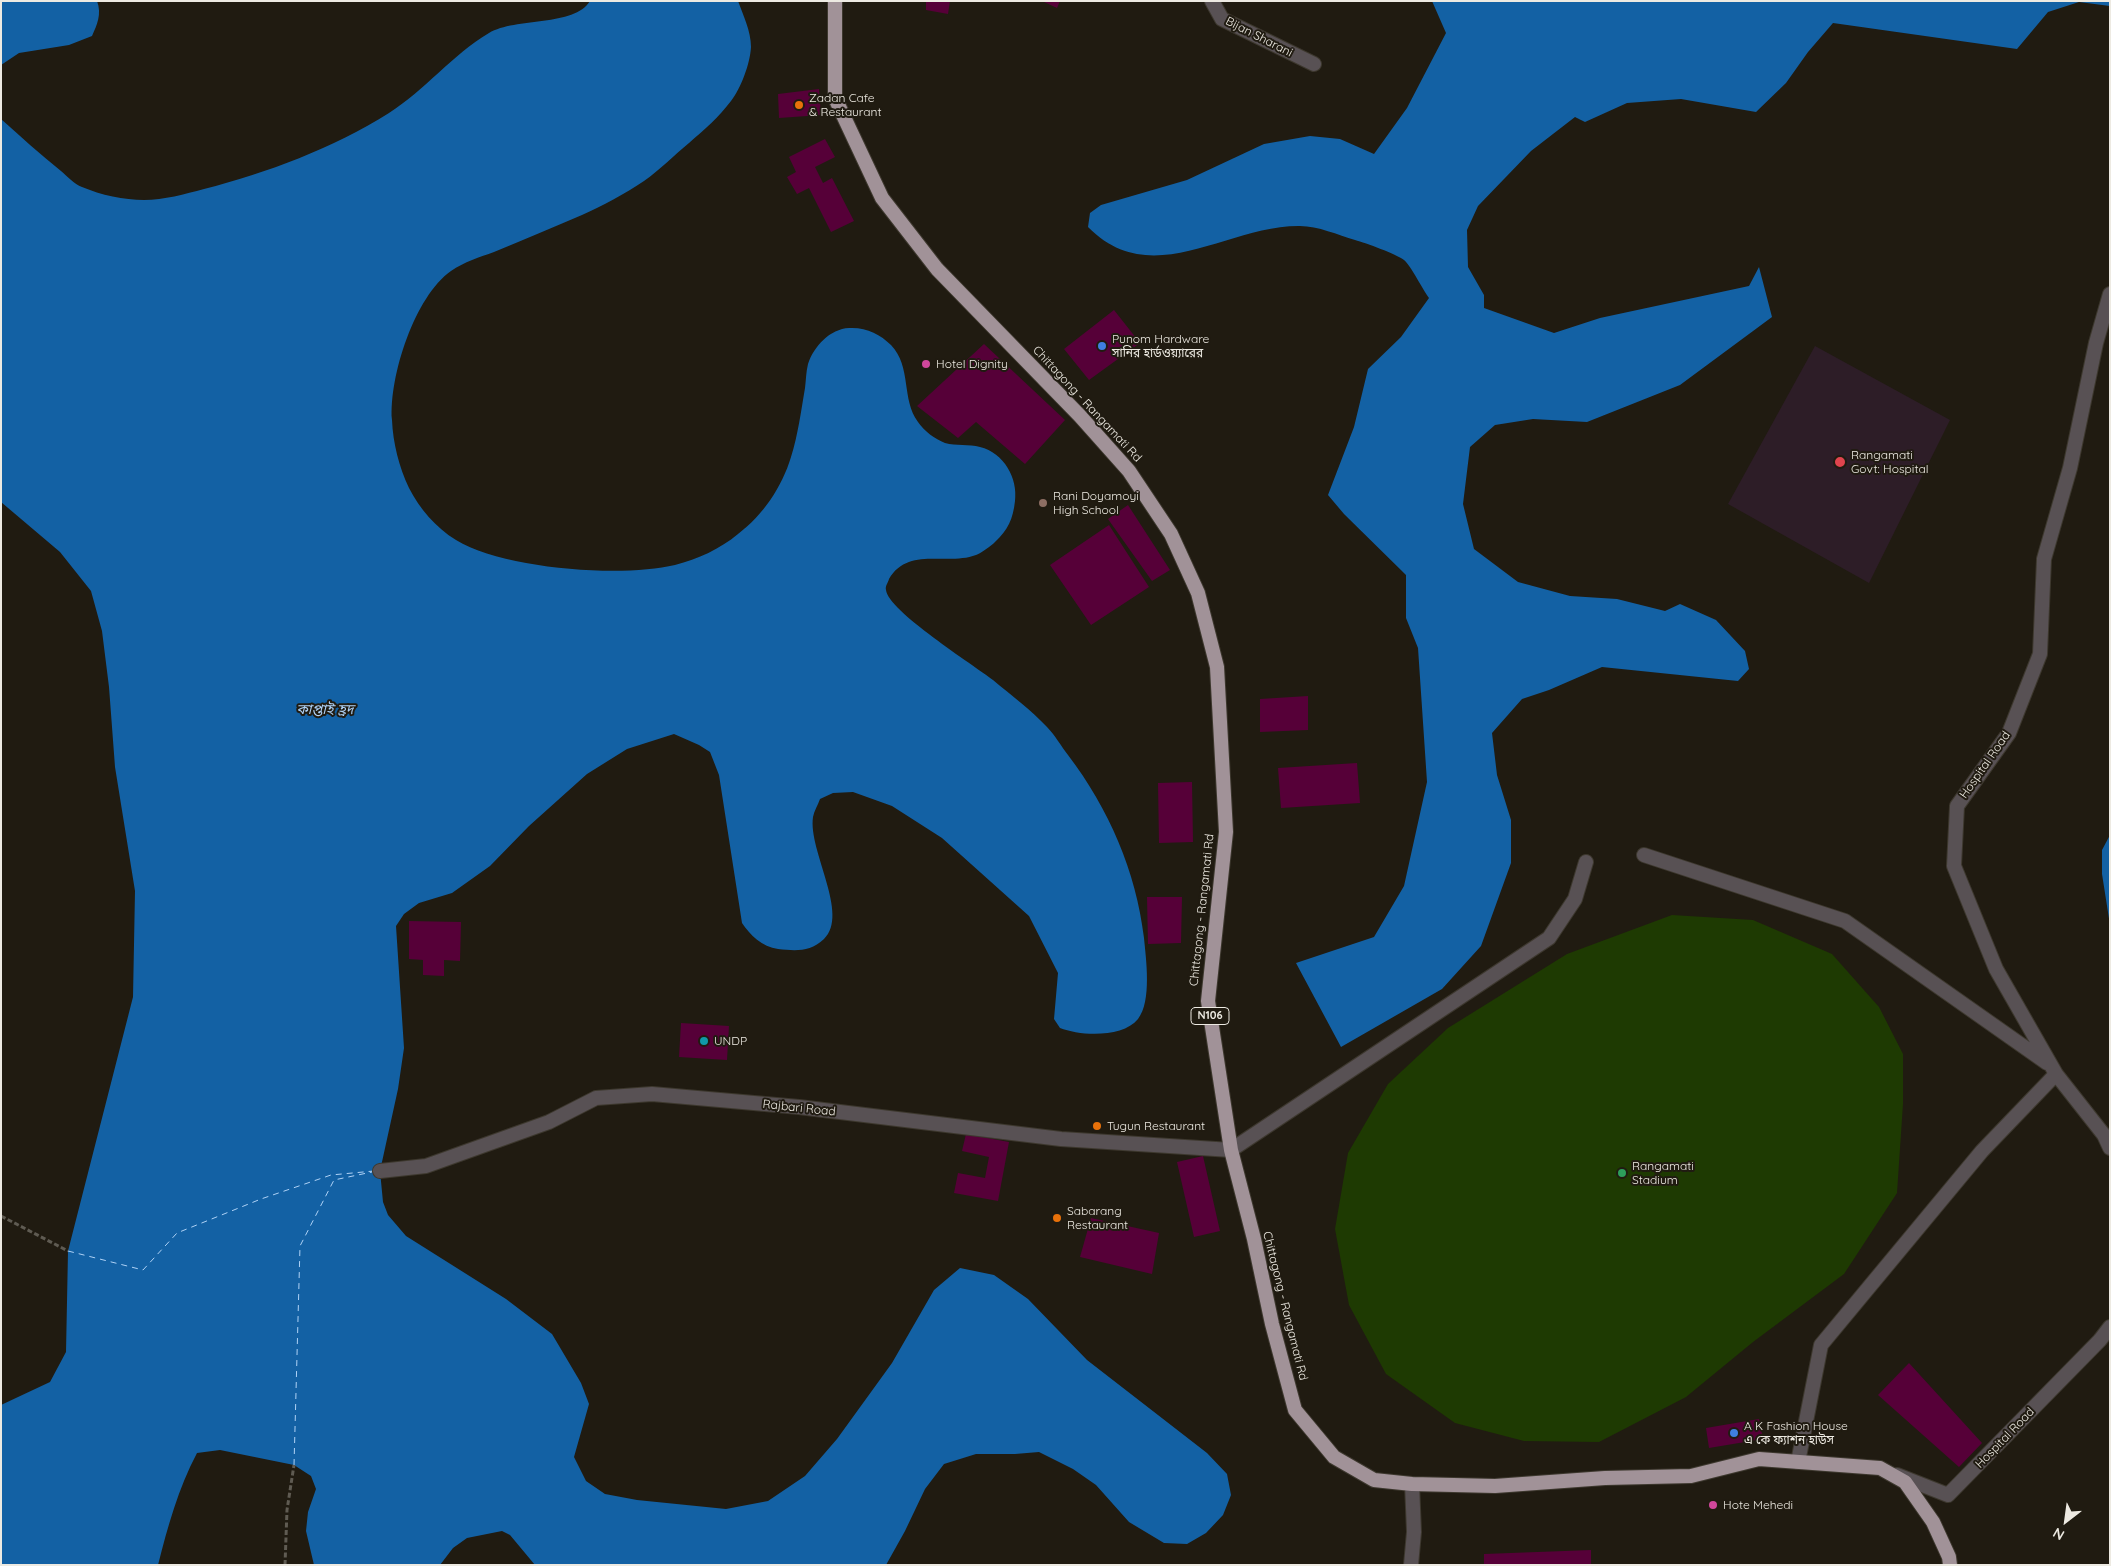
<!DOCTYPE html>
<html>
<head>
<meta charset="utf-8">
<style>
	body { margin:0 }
	#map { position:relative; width:2111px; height:1566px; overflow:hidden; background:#201b11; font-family:Quicksand,sans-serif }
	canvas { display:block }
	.frame { position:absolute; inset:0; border:2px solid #edeae2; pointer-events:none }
	.north { position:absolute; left:2041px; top:1496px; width:50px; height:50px; -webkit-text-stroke:4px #201b11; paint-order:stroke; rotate:210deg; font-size:14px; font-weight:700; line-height:20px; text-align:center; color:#edeae2 }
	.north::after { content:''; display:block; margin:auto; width:18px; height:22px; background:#edeae2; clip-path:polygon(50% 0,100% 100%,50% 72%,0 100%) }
</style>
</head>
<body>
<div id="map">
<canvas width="2111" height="1566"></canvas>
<div class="frame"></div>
<div class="north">N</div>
</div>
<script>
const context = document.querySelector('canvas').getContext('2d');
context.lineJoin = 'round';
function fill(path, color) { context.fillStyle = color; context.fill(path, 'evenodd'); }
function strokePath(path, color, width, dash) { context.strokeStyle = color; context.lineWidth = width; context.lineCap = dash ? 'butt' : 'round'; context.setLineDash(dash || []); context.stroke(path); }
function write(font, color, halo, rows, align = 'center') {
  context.font = font + ' Quicksand,"Noto Sans Bengali",sans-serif'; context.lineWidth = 4; context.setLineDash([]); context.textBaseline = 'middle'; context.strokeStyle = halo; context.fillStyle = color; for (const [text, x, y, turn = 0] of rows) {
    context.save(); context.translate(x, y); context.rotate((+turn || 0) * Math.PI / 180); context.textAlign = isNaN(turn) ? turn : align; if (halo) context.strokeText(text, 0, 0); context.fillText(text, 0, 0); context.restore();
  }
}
const medical = new Path2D(`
	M1815,346l135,74 -81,163 -141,-79z`);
const green = new Path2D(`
	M1672,915l81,5 79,34 47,53 24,47v50l-6,89 -53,81 -91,68 -67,55 -87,45 -75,-1 -69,-18 -69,-49 -37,-69 -14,-76 13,-76 40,-69 60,-56 119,-74z`);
const water = new Path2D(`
	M1,1h96c5,13 0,24 -5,35l-23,9 -50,8 -18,12z
	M590,1h148c5,14 13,30 13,46 -1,17 -10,41 -20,54 -12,16 -27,29 -42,42 -15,12 -29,27 -45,38 -19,13 -42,25 -62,34 -29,12 -58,25 -88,37 -14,5 -30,10 -43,19 -36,25 -62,105 -59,149 1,23 7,47 17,68 11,21 26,39 47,52 48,29 165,38 219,25 23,-6 45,-16 63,-31 25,-19 44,-47 53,-77 7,-22 10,-46 14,-69 1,-8 1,-16 3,-24 6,-18 22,-35 41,-36 17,-1 31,6 42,17 21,22 10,54 27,77 6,9 17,17 27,21 11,3 24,1 35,4 24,6 38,31 35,54 -2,18 -7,29 -20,41 -3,3 -15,12 -19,13 -29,11 -68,-9 -87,24 -1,4 -4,7 -3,11 2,21 88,75 107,90 18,15 38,30 54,47 8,8 14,19 21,28 41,54 68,116 76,183 2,21 8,63 -6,81 -15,19 -58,17 -78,9l-6,-9 4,-46 -29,-57 -87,-78 -50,-32 -39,-14 -20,1 -13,6c-2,6 -6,12 -7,18 -5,34 37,97 11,122 -14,13 -28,12 -46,10 -16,-2 -28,-14 -36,-26l-23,-148 -9,-23 -11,-7 -25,-11 -47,15 -40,25 -58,52 -39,40 -38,27 -33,10 -15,11 -8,12 8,122 -6,41 -18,82 3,31 5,13 18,21 100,63 46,35 29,49 8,21 -15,53 12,24 19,13 32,6 89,9 42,-8 37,-25 32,-37 55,-76 42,-73 26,-22 34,7 34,24 59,61 120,93 20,21 4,21 -8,20 -17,18 -19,11 -23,-1 -35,-21 -33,-37 -23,-16 -34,-17 -24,2h-39l-32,10 -19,25 -20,42 -19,34h-351l-25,-30 -8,-4 -35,7 -14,10 -13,17h-126l-8,-34 2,-19 8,-23 -5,-13 -17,-11 -74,-15 -23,3c-19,36 -29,73 -39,112h-157v-160l49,-23 16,-30 2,-101 65,-254 2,-106 -20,-124 -6,-80 -7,-56 -11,-40 -31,-39 -59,-50v-383c20,18 39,35 60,52 6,5 13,13 21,16 19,8 42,13 62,13 20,0 41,-6 60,-11 63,-16 129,-41 185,-76 36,-23 63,-58 100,-80 27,-16 85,-6 101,-32z
	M1432,1h678v5l-31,-4 -31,10 -31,37 -184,-26 -25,29 -22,31 -30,29 -75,-13 -54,4 -42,19 -10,-5 -44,34 -53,55 -11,24 1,37 16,28v13l70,25 46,-15 149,-32 10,-19 13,50 -92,68 -93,37 -54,-3 -38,6 -25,22 -7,57 11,45 44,33 52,14 47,3 48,12 15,-7 36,16 29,31 4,18 -11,12 -136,-14 -53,23 -27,9 -30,34 5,42 14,45v43l-30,83 -39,43 -101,58 -45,-84 78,-26 30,-51 23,-104 -9,-134 -12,-30v-43l-62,-61 -16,-19 26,-68 14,-58 33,-32 28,-39c-6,-8 -18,-32 -25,-38 -8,-6 -38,-17 -49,-20 -17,-5 -37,-14 -55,-14 -73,-1 -148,66 -212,1l2,-14 11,-8 86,-25 77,-36 46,-8 30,3 34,15 33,-46 39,-75z
	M2110,835v90l-8,-51v-24z`);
const ferry = new Path2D(`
	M68,1251l75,19 34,-37 84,-34 70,-24 43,-4
	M294,1465l6,-219 34,-66 38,-8`);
const building = new Path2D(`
	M926,1h24l-2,13 -22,-4z
	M1042,1h18l-3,7z
	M819,89l2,26 -42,3 -1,-24z
	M825,139l10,18 -20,10 8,16 9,-5 22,43 -23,11 -22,-44 -12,6 -10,-17 9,-5 -7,-15z
	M1114,310l26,33 -51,37 -25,-31z
	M984,344l81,76 -40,44 -49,-42 -18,16 -41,-32z
	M1128,505l42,65 -18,11 -44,-62z
	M1109,525l40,62 -58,38 -41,-60z
	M1308,696v34l-48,2v-33z
	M1357,763l3,40 -79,5 -3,-40z
	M1192,782l1,60 -34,1 -1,-60z
	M1147,897h35l-1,46 -33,1z
	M409,921l52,1 -1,39 -16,-1v16l-21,-1v-15l-14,-1z
	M681,1023l48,3 -2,34 -48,-3z
	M966,1134l43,8 -11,59 -44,-8 4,-20 27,5 4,-21 -27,-6z
	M1203,1156l17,75 -26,6 -17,-75z
	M1091,1218l68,15 -7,41 -72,-17z
	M1909,1363l73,80 -23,24 -81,-72z
	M1759,1419l4,20 -54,9 -3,-20z
	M1591,1550v15h-107v-11z`);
const path = new Path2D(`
	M1,1216l67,35
	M285,1565l2,-55 7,-45`);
const minor = new Path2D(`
	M1212,1l10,18 92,45
	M2110,294l-14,49 -26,125 -26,91 -4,95 -31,79 -52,73 -3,60 42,103 60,105 48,61 6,13
	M1644,855l201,66 202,142
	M380,1171l46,-5 123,-44 47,-24 56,-4 147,13 262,32 170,11 318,-212 26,-39 11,-37
	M1798,1462l23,-117 161,-194 74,-77
	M1897,1475l51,20 152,-155 10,-13
	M1411,1565l3,-33 -2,-48`);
const trunk = new Path2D(`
	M835,1v97l47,100 55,71 143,147 49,55 42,63 27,59 19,74 9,165 -18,169 23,149 23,89 18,85 23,86 39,47 40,23 38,4 83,2 110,-8 86,-2 68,-17 121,9 25,14 28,40 16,35 1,8`);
const markers = [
	[799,105,5,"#e8710a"],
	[1102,346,5,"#3f7fe0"],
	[926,364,5,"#d1479c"],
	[1840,462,6,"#e0444e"],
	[1043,503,5,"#8d6e63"],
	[704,1041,5,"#0f9aa8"],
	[1097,1126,5,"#e8710a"],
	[1622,1173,5,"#2e9e5b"],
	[1057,1218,5,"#e8710a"],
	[1734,1433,5,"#3f7fe0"],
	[1713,1505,5,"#d1479c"]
];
const shields = [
	[1210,1016,38]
];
const shieldNames = [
	["N106",1210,1016]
];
const streetNames = [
	["Bijan Sharani",1259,37,27],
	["Chittagong - Rangamati Rd",1087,404,47],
	["Hospital Road",1985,765,-55],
	["Chittagong - Rangamati Rd",1202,910,-84],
	["Rajbari Road",799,1108,6],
	["Chittagong - Rangamati Rd",1285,1306,76],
	["Hospital Road",2005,1438,-46]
];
const poiNames = [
	["Zadan Cafe",809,98],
	["& Restaurant",809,112],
	["Punom Hardware",1112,339],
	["সানির হার্ডওয়্যারের",1112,353],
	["Hotel Dignity",936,364],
	["Rangamati",1851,455],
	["Govt: Hospital",1851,469],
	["Rani Doyamoyi",1053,496],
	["High School",1053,510],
	["UNDP",714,1041],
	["Tugun Restaurant",1107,1126],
	["Rangamati",1632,1166],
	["Stadium",1632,1180],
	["Sabarang",1067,1211],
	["Restaurant",1067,1225],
	["A K Fashion House",1744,1426],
	["এ কে ফ্যাশন হাউস",1744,1440],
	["Hote Mehedi",1723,1505]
];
const waterNames = [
	["কাপ্তাই হ্রদ",325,710]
];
fill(medical, '#2d1d27');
fill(green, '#1e3a02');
fill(water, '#1361a4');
strokePath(ferry, '#afd2f6', 1, [6, 5]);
fill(building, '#560038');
strokePath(minor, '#3d382e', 16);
strokePath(trunk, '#3d382e', 16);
strokePath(path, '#5f5b52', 3, [5, 2.5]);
strokePath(minor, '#585154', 14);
strokePath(trunk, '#a19298', 14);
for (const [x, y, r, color] of markers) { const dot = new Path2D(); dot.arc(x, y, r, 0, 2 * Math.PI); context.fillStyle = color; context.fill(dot); strokePath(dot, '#201b11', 2); }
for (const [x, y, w] of shields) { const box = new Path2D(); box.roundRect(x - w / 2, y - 8.5, w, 17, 4); context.fillStyle = '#201b11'; context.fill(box); strokePath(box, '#edeae2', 1); }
write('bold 11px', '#edeae2', null, shieldNames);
write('12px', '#edeae2', '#201b11', streetNames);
write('12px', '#edeae2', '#201b11', poiNames, 'left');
write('italic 14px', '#afd2f6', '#201b11', waterNames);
</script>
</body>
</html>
